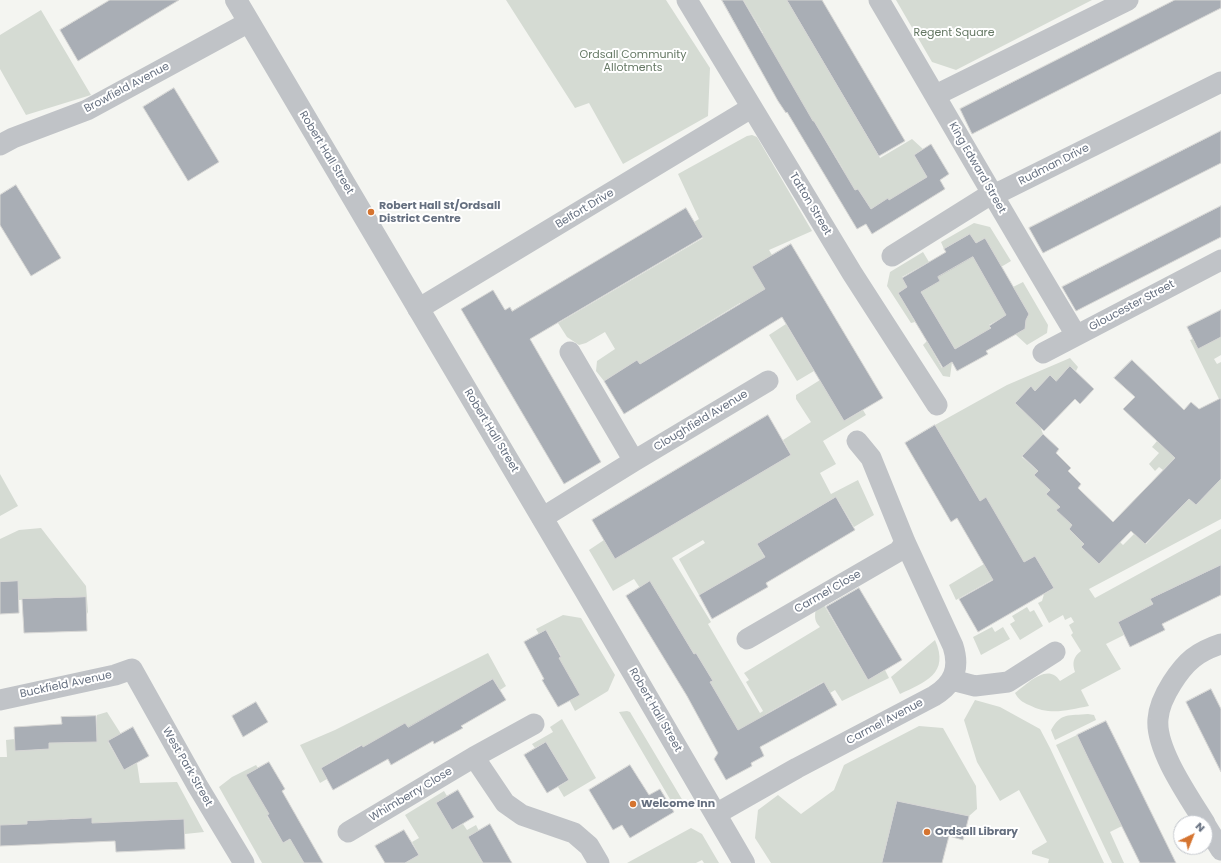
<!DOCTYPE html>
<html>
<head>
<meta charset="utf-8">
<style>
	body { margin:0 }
	#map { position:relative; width:1221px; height:863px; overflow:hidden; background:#f4f5f1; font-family:Poppins,sans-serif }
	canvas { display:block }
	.north { position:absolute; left:1173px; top:815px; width:40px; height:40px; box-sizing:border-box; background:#fff; border:1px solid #c2c6cc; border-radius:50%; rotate:43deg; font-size:11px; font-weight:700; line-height:16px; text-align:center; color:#667080 }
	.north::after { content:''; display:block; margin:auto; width:14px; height:18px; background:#d57430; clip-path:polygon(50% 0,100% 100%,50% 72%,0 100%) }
</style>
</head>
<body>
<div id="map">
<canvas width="1221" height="863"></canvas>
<div class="north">N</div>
</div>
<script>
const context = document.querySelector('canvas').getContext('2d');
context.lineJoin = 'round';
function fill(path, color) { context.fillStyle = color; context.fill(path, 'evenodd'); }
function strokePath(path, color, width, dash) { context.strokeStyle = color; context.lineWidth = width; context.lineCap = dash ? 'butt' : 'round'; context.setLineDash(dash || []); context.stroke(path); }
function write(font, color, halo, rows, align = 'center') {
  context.font = font + ' Poppins,sans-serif'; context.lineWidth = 4; context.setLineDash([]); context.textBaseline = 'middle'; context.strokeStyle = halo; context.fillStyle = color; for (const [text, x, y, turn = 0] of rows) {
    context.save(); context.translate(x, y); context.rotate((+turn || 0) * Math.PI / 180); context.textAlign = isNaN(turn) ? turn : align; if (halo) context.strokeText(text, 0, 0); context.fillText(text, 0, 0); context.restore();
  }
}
const green = new Path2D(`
	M506,0h160l44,68 -2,48 -85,48 -34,-61 -14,5z
	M743,0h44l93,158 32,-19 11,10 -9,6 13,22 -18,11 5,8 -20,12 -6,-9 -17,10 -13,-20 -9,5 -6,-25 -29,-48 -7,4 -51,-87 7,-5z
	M896,0h196l-136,70 -24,-8z
	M41,10l50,85 -65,20 -26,-46v-34z
	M752,135l5,2 55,94 -43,19 3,5 9,60 -31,3 -10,-15 -100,61 -3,-4 -33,21 -8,-10 1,-10 18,-12 -10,-17 -19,11 -7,2 -12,-8 -9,-14 145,-85 -9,-16 5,-3 -21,-45 69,-38z
	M974,223l16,4 21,34 -10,6 -16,-29 -9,5 -6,-9 -26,15 -3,-7z
	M923,252l6,10 -27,15 5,10 -9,6 17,29 -4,1 -24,-37 3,-14z
	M973,257l34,58 -18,10 5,9 -17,2 -22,13 -34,-57 13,-21 21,-4z
	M1023,282l25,43 -1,8 -20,12 -12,-11 10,-5 1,-9 3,-6 -16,-27z
	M786,324l28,47 -17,10 -28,-46z
	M1221,337v18l-7,4 3,5 4,-2v36l-1,1 1,4 -31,-63 3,-1 5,9z
	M927,341l15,27 10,-6 -2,15 -7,-1 -20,-31z
	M1070,358l8,9 -2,4 -6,-5 -14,15 -6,-6 -15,16 -4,-5 -16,17 25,23 3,8 -21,23 16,14 -3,4 15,15 -3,4 13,13 -3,3 15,15 -3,4 15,15 -3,3 18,17 21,-22 3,3 11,-11 12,10 43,-45 7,6 25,-26v40l-132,70 6,9 126,-69v36l-71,34 3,6 -35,17 6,13 -18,9 15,25 -40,21 8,16c-22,4 -39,10 -60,-1 -7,-3 -10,-5 -14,-12 12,-9 33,-31 45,-12l15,-9c-3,-9 -2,-15 6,-21l-10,-16 2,-2 -4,-8 5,-3 -3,-5 -6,3 -2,-5 -14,8 -11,-20 4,-2 2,-7 10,-6 -19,-32 -79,44 -7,-15 50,-30 -14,-57 -5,3 -45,-76 72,-40z
	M820,380l24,41 19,-11 3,5 -43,26 13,23 -16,9 11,21 27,-14 16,35 -20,12 -18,-30 -79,47 15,26 -17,-7 -56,32 -20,-36 26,-16 -2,-3 -31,18 39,64 -3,2 52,89 3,-2 -17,-29 3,-2 -5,-7 76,-46c-5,-5 -6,-10 -4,-18l8,-4 44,75 17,-10 4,8 -47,23 -7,-11 -5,3 -7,-11 -57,32 -23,26 -23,-41 -9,5 -2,-2 9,-6 -8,-14 3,-1 -17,-28 -2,1 -44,-72 -10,6 -6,-9 -21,12 -24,-41 15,-10 11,18 176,-103 -8,-15 28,-18 -15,-23v-4z
	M1198,434l-35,36 -4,-3 -4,4 -6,-7 10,-11 -7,-6 5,-6z
	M0,474l18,32 -18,10z
	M41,528l45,58 2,26 -1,2 -1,-17 -67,3 -1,-18h-18v-43l19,-9z
	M1027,607l3,5 4,-2 9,16 -23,14 -10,-16 5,-3 -3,-5z
	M563,615l18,3 34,57 -7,16 -33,20 -25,-48 11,-7 -15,-26 -7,4 -3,-5z
	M992,627l3,5 8,-5 7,12 -29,16 -8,-18z
	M935,640c15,34 -10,42 -35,54l-9,-17z
	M488,653l18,33 -6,4 -7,-11 -125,77 -7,-11 -40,23 6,11 -7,4 -20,-38 35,-15z
	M975,700l25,7 40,22 10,19 54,115h-56l1,-4 -17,-5v-3l15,-9 -28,-52 -19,11 -23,-39 -13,-42z
	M627,711l3,1 53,89 -9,5 -55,-94z
	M107,712l14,22 -13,8 16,28 13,-7 3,20 37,-1 27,50 -19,2 -1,-15 -69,3 -23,8v-12l-30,1 1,12 -6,-11 -30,1v12l-27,-8v-68h7l-1,-17 9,-1 1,12 33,-2v-12l48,-8v-14z
	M1088,714l6,1 2,5 -41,20 -4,-10c10,-18 18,-14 37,-16z
	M562,719l34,59 -32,19 -6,-10 11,-7 -23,-38 -11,6 -3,-4 21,-12 -3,-5z
	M919,726l24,2 33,58 1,23 -8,7 -72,-15 -15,62h-111l-16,-25 3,-28 20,-15 23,19 33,-24 10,-25z
	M1077,735l45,91 -12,6 14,31h-12l-56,-118z
	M256,765l2,3 -11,7 31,34 -11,7 16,27 11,-6 10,26h-42l-43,-76 13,-10z
	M444,791l3,5 -11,7 16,27 11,-6 4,6 9,-5 3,6 -11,6 15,26h-78l14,-8 -7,-13 7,-4 -14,-23z
	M691,828l11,6 17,29h-15l-2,-3 -6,3h-69z`);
const building = new Path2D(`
	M110,0h69l-101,61 -18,-31z
	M722,0h21l70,121h1l41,69 3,-1 13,20 17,-11 1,2 38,-23 -13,-22 17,-11 18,30 -9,6 5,9 -73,45 -6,-10 -9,5 -70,-117 -1,1 -8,-12z
	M787,0h35l83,141 -26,15z
	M1175,0h46v8l-249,126 -12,-25z
	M174,88l45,74 -31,19 -45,-74z
	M1221,131v32l-178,90 -14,-25z
	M16,185l45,73 -30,18 -31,-51v-30z
	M1221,206v31l-145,74 -14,-24z
	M686,208l17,29 -173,102 71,123 -37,22 -103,-175 32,-19 12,20 5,-3 2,4z
	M970,234l6,9 9,-5 44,76 -3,6 -1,9 -39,22 2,3 -31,17 -5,-9 -9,6 -45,-75 9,-6 -5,-9 44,-26 -2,-3zM973,257l33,58 -17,11 2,2 -36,21 -34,-57 19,-11 -2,-4z
	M791,244l92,154 -39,23 -62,-104 -158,97 -20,-33 33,-21 3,4 125,-75 -13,-22z
	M1221,310v27l-23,12 -11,-22z
	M1132,360l52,50 7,-8 8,7 22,-11v81l-25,26 -7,-6 -44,45 -14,-13 -32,33 -18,-17 3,-3 -15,-15 3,-4 -16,-15 4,-3 -14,-13 4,-4 -16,-15 4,-4 -16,-15 21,-22 16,15 -3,4 15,15 -3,3 13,13 -3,4 35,34 62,-64 -52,-49 12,-12 -21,-19z
	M1070,366l24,23 -14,15 -5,-5 -31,32 -29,-28 16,-17 4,5 15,-16 6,6z
	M768,415l23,40 -176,104 -23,-39z
	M935,425l45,76 6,-4 38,65 11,-6 19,32 -76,44 -19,-33 34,-19 -36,-62 -6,4 -46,-79z
	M836,497l19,33 -89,53 2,4 -56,32 -13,-24 66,-38 -8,-13z
	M1221,565v30l-59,29 3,6 -35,17 -12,-25 35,-18 -3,-5z
	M18,581l1,32 -19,1v-32z
	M650,581l44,73 2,-1 17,28 -3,1 28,48 86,-48 13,23 -77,42 4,9 -13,7 1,3 -26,14 -12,-21 4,-6 -31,-57 -61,-100z
	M859,588l43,72 -34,20 -42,-73z
	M86,597l1,34 -63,2 -2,-34z
	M546,630l15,27 -2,1 21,37 -22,12 -16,-27 2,-1 -20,-37z
	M493,679l13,21 -45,26 2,2 -29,16 -1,-3 -42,24 -3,-6 -55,31 -12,-22 41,-23 1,2 42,-24 3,4z
	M1211,689l10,20v63l-35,-70z
	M256,702l12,20 -25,15 -11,-21z
	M96,716l1,26 -48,1v6l-34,2 -1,-24 48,-3 -1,-7z
	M1106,721l11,22 59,120h-36l-52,-105 -11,-23z
	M133,727l16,29 -25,14 -16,-29z
	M546,742l23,38 -22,13 -23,-38z
	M269,762l16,27 -3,2 41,72h-19l-14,-24 -7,4 -16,-28 2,-1 -23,-39z
	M630,765l19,30 11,-6 14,23 -44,26 -8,-13 -9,5 -24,-40z
	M458,790l16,27 -22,13 -16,-27z
	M897,801l72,15 -6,24 -14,-4 -7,27h-60z
	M92,818v5l92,-4 1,30 -69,3 -1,-11 -115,5v-21l27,-1v-3z
	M490,824l13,23 9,16h-29l-15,-26z
	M404,830l15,25 -14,8h-20l-10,-17z`);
const minor = new Path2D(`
	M687,0l165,273 85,132
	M879,0c66,112 130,224 197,335
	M936,96l6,-4 186,-92
	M0,145l13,-7 74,-28 162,-88
	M892,256l91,-57 21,-9 217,-108
	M418,309l333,-201
	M570,352l64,109
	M1043,353l178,-93
	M542,518l92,-57 134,-80
	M747,639l152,-88 6,-9
	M952,680l23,6 33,-4 47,-30
	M0,700l115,-25 17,-6 65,116 47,78
	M474,757l31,46 17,12 52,18 15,13 10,17
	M716,814l81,-46 137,-72c20,-12 26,-28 19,-50l-48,-104 -34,-84 -14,-17
	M1205,823c-16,-26 -50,-74 -47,-104 1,-14 7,-25 14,-36 14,-22 25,-31 49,-39
	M1205,824l16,26
	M348,832l126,-75 60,-33`);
const tertiary = new Path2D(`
	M236,0l350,592 158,271`);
const markers = [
	[371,212,4,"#d57430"],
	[633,804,4,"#d57430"],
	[927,832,4,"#d57430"]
];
const parkNames = [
	["Regent Square",954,33],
	["Ordsall Community",633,55],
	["Allotments",633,68]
];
const streetNames = [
	["Browfield Avenue",127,88,-28],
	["Robert Hall Street",326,153,59],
	["Rudman Drive",1054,165,-27],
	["King Edward Street",977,168,60],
	["Tatton Street",810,204,59],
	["Belfort Drive",585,209,-31],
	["Gloucester Street",1132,306,-28],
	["Cloughfield Avenue",701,421,-31],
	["Robert Hall Street",491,431,59],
	["Carmel Close",828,592,-30],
	["Buckfield Avenue",66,685,-12],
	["Robert Hall Street",655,710,60],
	["Carmel Avenue",885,722,-28],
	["West Park Street",187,767,60],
	["Whimberry Close",411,795,-31]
];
const poiNames = [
	["Robert Hall St/Ordsall",379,206],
	["District Centre",379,219],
	["Welcome Inn",641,804],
	["Ordsall Library",935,832]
];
fill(green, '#d5dbd3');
fill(building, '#a9aeb5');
strokePath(building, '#d6d6d4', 1);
strokePath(minor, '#c0c3c7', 21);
strokePath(tertiary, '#c0c3c7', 22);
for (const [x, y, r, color] of markers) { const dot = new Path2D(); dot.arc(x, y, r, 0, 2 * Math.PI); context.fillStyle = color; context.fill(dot); strokePath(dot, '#fff', 1.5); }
write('11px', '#657864', '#fff', parkNames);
write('11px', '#667080', '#fff', streetNames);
write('bold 11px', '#667080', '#fff', poiNames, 'left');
</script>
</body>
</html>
